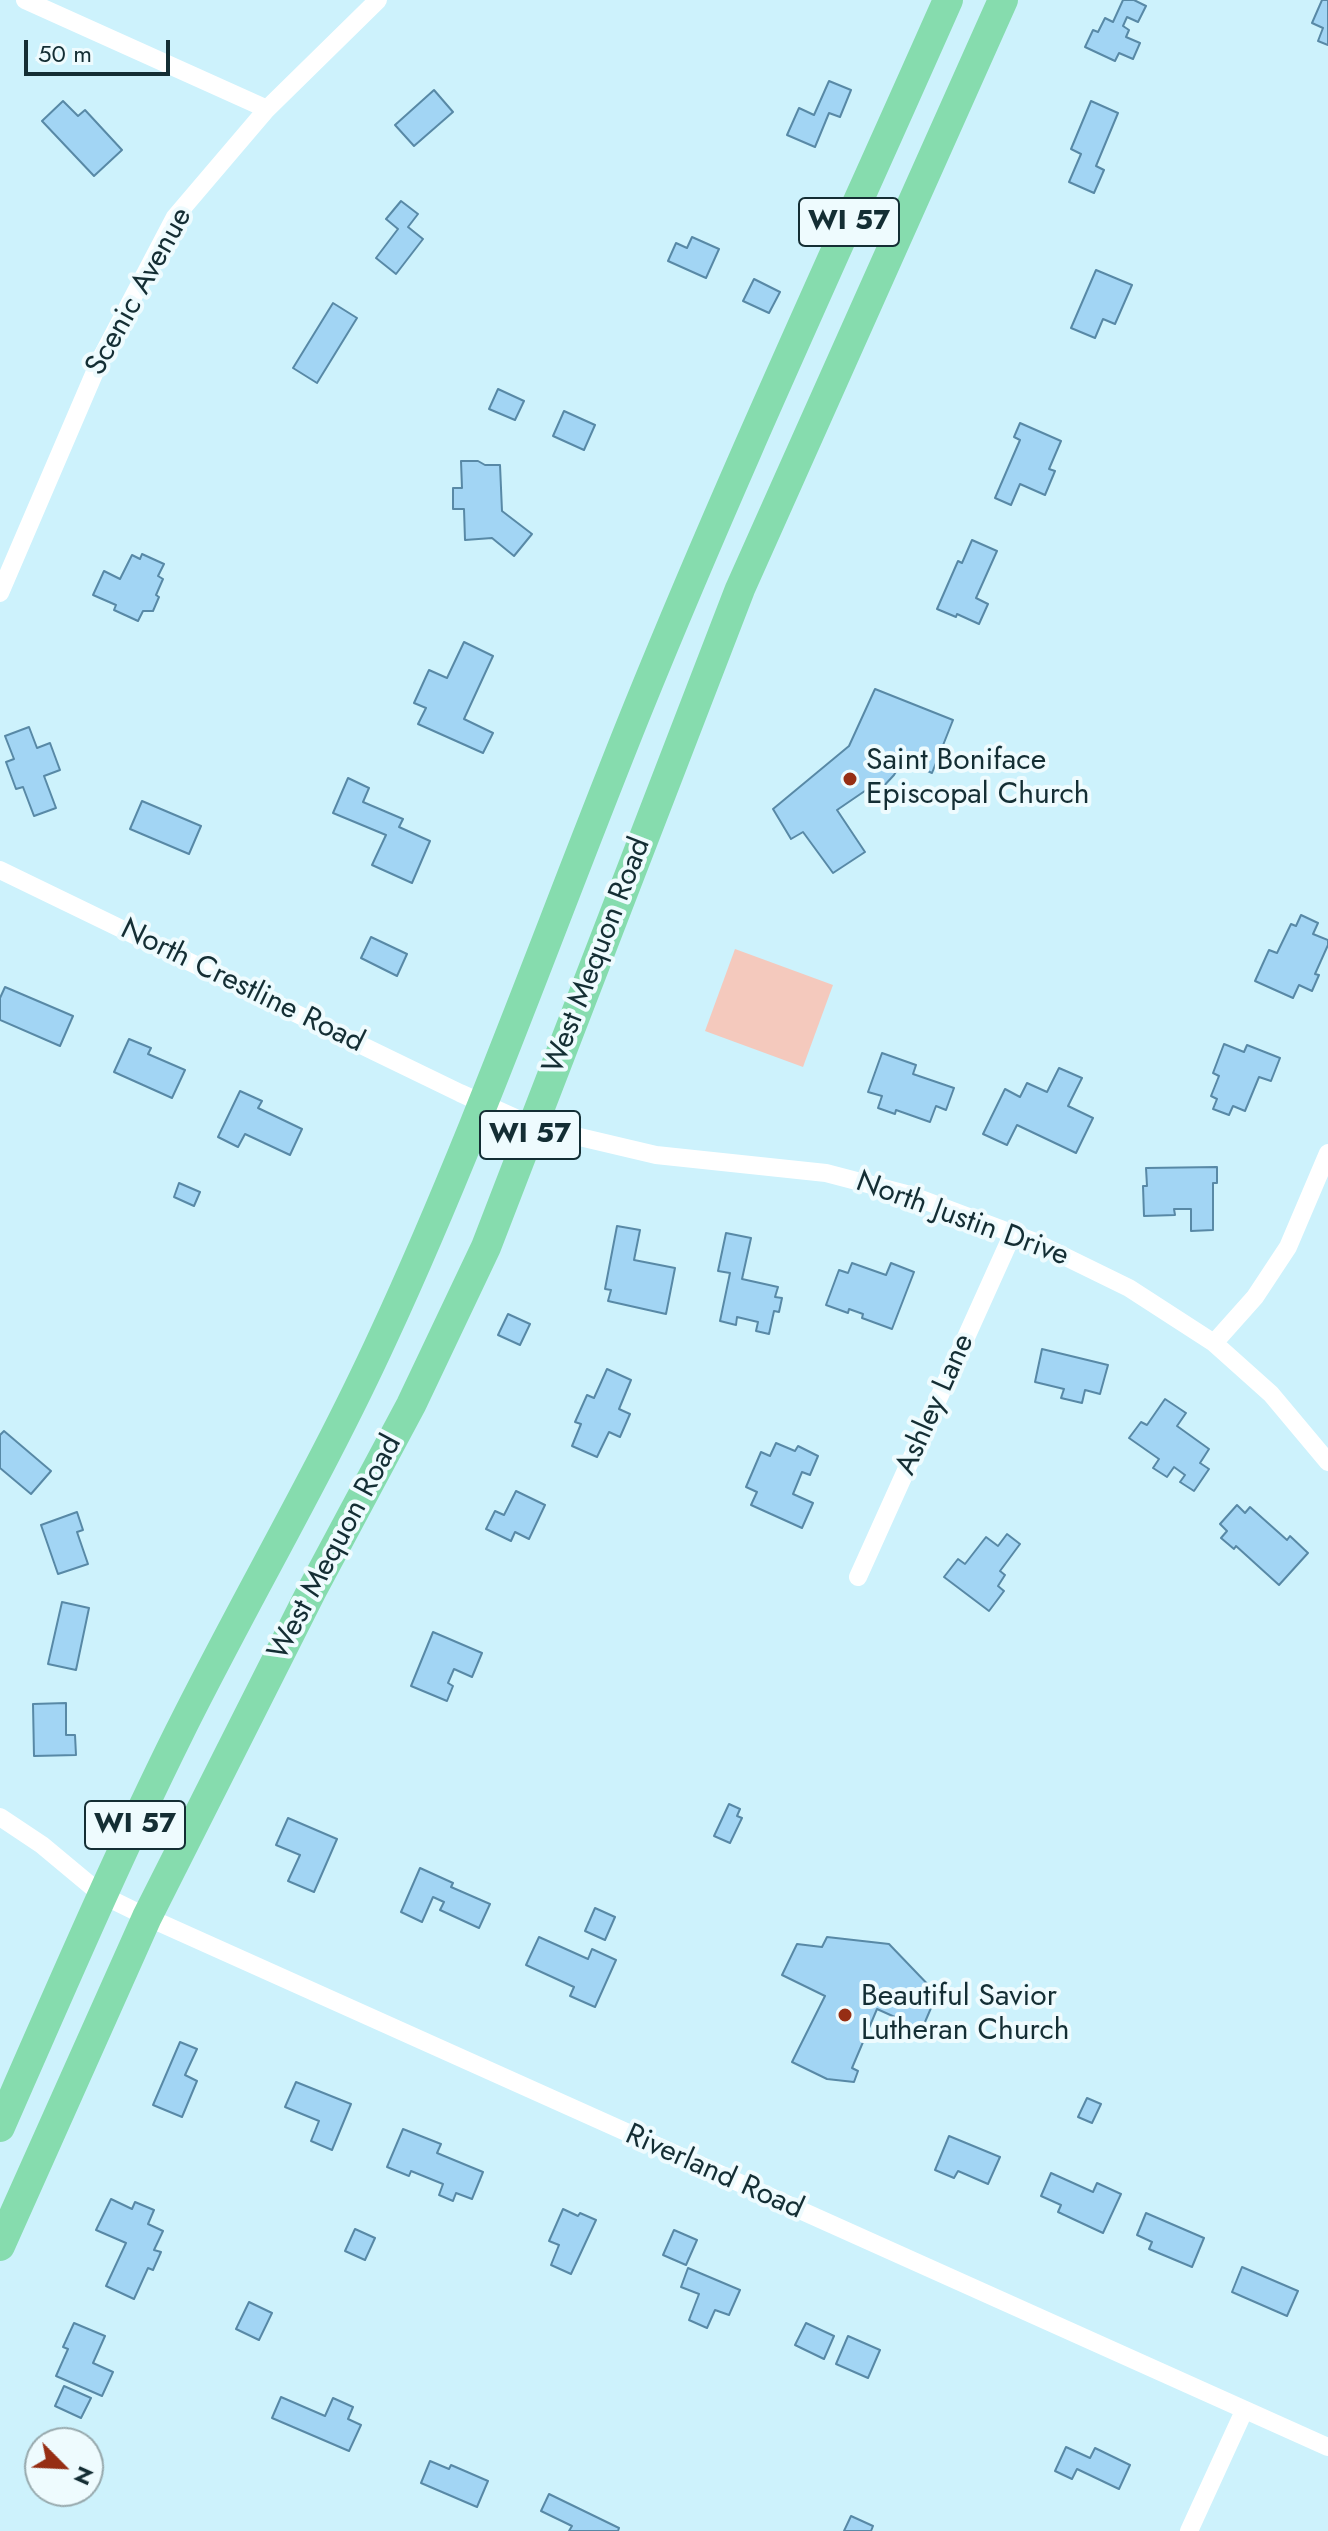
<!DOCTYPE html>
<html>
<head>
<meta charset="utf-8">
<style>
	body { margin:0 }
	#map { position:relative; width:1328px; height:2531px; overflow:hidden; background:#cdf2fc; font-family:Jost,sans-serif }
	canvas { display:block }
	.north { position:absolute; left:24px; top:2427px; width:80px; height:80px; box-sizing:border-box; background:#eefbfe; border:2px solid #97a9ad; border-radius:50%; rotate:114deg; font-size:22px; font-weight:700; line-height:32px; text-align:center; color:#142e34 }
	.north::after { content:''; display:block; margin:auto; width:28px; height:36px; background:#962e14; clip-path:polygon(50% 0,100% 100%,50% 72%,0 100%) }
	.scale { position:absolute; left:24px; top:40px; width:146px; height:36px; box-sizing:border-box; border:4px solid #142e34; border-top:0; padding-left:10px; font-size:24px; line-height:28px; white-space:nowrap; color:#142e34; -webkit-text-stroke:6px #eefbfe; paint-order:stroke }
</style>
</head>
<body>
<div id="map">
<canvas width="1328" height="2531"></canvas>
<div class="north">N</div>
<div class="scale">50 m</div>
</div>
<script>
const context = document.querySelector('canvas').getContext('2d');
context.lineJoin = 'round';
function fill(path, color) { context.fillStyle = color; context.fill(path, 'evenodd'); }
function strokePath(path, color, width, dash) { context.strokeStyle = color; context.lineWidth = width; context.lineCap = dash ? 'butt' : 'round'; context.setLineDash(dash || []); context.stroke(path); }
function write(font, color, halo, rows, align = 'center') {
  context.font = font + ' Jost,sans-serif'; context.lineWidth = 8; context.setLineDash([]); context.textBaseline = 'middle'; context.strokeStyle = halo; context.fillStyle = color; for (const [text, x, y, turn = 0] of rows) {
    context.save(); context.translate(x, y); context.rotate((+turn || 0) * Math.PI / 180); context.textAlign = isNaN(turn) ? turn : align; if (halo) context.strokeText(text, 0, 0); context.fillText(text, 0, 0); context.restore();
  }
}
const green = new Path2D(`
	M735,949l98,36 -30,82 -98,-36z`);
const building = new Path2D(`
	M1123,0h11l12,6 -8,16 -11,-5 -4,9 6,4 -3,7 14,6 -7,16 -14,-6 -4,8 -30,-14 8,-17 5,2 7,-14 8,4z
	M1322,0h6v45l-10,-4 5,-13 -11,-5z
	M829,81l22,9 -11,27 -11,-4 -14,34 -28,-12 12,-27 15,7z
	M434,90l19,22 -39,34 -19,-21z
	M63,101l15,15 7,-6 37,40 -28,26 -52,-55z
	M1091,101l27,12 -22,53 8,4 -10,23 -25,-11 12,-28 -10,-5z
	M401,201l17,13 -10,13 15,12 -27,35 -20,-16 22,-29 -12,-10z
	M692,237l27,12 -13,29 -38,-17 8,-18 11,5z
	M1096,270l36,15 -17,39 -12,-5 -8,19 -24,-10z
	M754,279l26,13 -11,21 -26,-12z
	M333,303l24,15 -40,65 -24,-15z
	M498,389l26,12 -9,19 -26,-11z
	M564,411l31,14 -11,25 -31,-14z
	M1020,423l41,18 -12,28 6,2 -10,24 -25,-11 -9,21 -16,-7 25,-58 -6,-3z
	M461,461h17l7,4h15l2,46 30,23 -18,22 -22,-18 -27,2 -1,-31h-11v-21h9z
	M972,540l25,11 -21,47 12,6 -9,20 -22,-10 -1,3 -19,-8 21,-48 4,2z
	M142,554l22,10 -6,12 5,3 -7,16 3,2 -6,14h-10l-5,10 -24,-11 2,-5 -23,-10 11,-24 16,8 12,-24 8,4z
	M464,642l29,14 -29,63 29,14 -10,20 -65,-29 8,-16 -12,-5 15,-33 18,8z
	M875,689l78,31 -21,53 -29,-13 -9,15 -13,14 -6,-5 -38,26 28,42 -32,21 -30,-41 -12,7 -18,-30 76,-63z
	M29,727l8,21 13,-5 10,27 -16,6 12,32 -22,8 -11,-29 -7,2 -10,-27 8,-3 -9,-23z
	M348,778l21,10 -6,14 40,17 -4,8 31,14 -18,42 -40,-18 14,-30 -53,-22z
	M142,801l59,25 -12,28 -59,-25z
	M1301,915l17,8 -5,11 15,6v5l-13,29 4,1 -7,16 -13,-6 -6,13 -38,-17 14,-31 8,3 14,-29 5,2z
	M371,937l36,17 -10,22 -36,-18z
	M5,987l68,29 -13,30 -60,-26v-22z
	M129,1039l22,9 -3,6 37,16 -13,28 -58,-26z
	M1224,1044l20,8 3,-7 33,13 -9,23 -12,-4 -14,34 -12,-5 -4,9 -16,-6 4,-10 -6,-3 8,-20 -6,-3z
	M882,1053l34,12 -3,9 41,14 -8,22 -10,-4 -6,16 -34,-12 -1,4 -17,-6 4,-12 -14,-4z
	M1059,1068l23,10 -14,28 25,12 -17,35 -59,-28 -10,20 -24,-11 22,-45 15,8 7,-14 20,9z
	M240,1091l22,10 -4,7 44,21 -12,26 -45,-21 -7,13 -20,-10z
	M1217,1167v16h-4v47l-22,1v-22h-17l1,6 -31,1 -1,-30h4l-1,-18z
	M179,1183l21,9 -6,14 -20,-9z
	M617,1226l23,4 -6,30 41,8 -9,46 -58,-13 3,-11 -6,-1z
	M726,1233l25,5 -9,41 36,8 -3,10 7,1 -3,14 -5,-1 -5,23 -13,-3 2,-9 -21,-5 -1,8 -16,-4 10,-48 -12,-2z
	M852,1263l34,12 5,-12 23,9 -22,57 -30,-11 1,-4 -14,-5 -1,4 -22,-8 13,-35 9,3z
	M508,1314l22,10 -10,21 -22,-10z
	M1042,1349l66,16 -8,29 -15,-4 -3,13 -21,-5 3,-9 -29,-7z
	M607,1369l24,11 -12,29 11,5 -10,23 -11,-5 -12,25 -25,-11 9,-22 -6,-2 12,-27 7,3z
	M1165,1399l21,14 -9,13 32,23 -9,14 9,6 -15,22 -14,-9 5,-7 -11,-8 -7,10 -14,-9 6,-9 -30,-21 12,-16 6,3z
	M4,1431l47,40 -20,23 -31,-26v-33z
	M776,1443l19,8 3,-5 20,10 -8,19 -8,-3 -9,22 20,9 -11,25 -51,-23 6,-13 -11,-5 15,-35 9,4z
	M516,1491l29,14 -16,34 -14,-7 -4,9 -25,-12 9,-18 9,4z
	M1237,1505l8,8 5,-6 37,33 3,-4 18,17 -29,32 -43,-39 -2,3 -13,-11 6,-7 -7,-7z
	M77,1512l6,18 -6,2 11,32 -30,10 -17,-49z
	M1007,1534l13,10 -20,27 5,4 -7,11 6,5 -15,20 -45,-34 14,-18 7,5 21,-27 12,9z
	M62,1602l27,6 -13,62 -28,-6z
	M433,1632l49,21 -10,24 -18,-8 -6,14 5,3 -6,15 -36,-15z
	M66,1703v32h9l1,20 -42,1 -1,-52z
	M729,1804l11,5 -3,7 5,2 -12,25 -16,-7z
	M288,1818l49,21 -23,53 -26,-11 12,-26 -24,-10z
	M420,1868l33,15 -2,4 39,17 -11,24 -39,-18 4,-8 -11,-5 -11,25 -21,-10z
	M595,1908l20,9 -10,23 -20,-9z
	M539,1937l49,22 4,-10 24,11 -21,47 -25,-11 4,-9 -48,-22z
	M827,1937l62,7 48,50 -18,42 -16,-7 3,-7 -29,-13 -25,59 6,3 -4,11 -27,-3 -35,-17 33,-66 -43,-21 15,-31 25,3z
	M180,2042l17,7 -12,26 12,6 -15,36 -29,-12z
	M296,2082l55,22 -19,46 -21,-9 8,-20 -34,-14z
	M1087,2098l14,6 -9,19 -14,-6z
	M403,2129l38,15 -4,9 46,19 -11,27 -16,-6 -3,8 -14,-6 4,-11 -32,-13 -2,5 -22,-9z
	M949,2136l51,21 -12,27 -30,-13 -4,7 -19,-8z
	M1051,2173l42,19 4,-9 24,11 -18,39 -45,-21 3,-7 -20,-9z
	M111,2199l21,10 3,-7 19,8 -6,14 15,7 -9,19 7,2 -8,18 -5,-2 -14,31 -28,-13 20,-43 -30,-13z
	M563,2209l15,7 2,-3 16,7 -25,54 -20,-9 8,-20 -10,-4z
	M1146,2213l58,25 -12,29 -43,-18 3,-7 -15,-7z
	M355,2229l20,9 -10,22 -20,-9z
	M674,2230l23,10 -11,25 -23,-10z
	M1242,2267l56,24 -11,25 -55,-24z
	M688,2268l52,22 -11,25 -14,-5 -8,18 -18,-8 10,-26 -18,-7z
	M249,2302l23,11 -13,27 -23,-11z
	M74,2323l31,13 -12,27 20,9 -11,24 -46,-20 12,-27 -5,-2z
	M806,2323l28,13 -10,23 -29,-14z
	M848,2336l32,14 -12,28 -32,-14z
	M64,2386l27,12 -10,20 -26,-12z
	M281,2397l44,19 8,-18 20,9 -5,12 13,6 -12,26 -77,-33z
	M1066,2447l24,11 5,-10 35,17 -11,24 -42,-20 -5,10 -17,-8z
	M430,2461l19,8 2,-4 37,16 -11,26 -56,-24z
	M549,2494l70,34 -1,3h-49l3,-5 -31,-15z
	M851,2516l22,10 -2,5h-27z`);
const street = new Path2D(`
	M25,0l242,109
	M0,593l100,-233 75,-143 92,-108 111,-109
	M0,870l460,223 73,33 123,29 170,18 84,22 125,47 94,46 85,55 57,51 57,68
	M1214,1343l41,-46 33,-50 40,-94
	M858,1577l155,-344
	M0,1817l42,28 60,50 45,22 1181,530
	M1189,2531l55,-120`);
const primary = new Path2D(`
	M0,2127c58,-132 115,-265 179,-394 66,-133 142,-261 204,-396 95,-205 170,-419 255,-629 97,-239 206,-473 310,-708
	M0,2246l147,-329 164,-325 100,-187 75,-158 254,-658 263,-589`);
const markers = [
	[850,779,8,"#962e14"],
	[845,2015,8,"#962e14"]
];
const shields = [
	[849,222,100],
	[530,1135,100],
	[135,1825,100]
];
const shieldNames = [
	["WI 57",849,222],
	["WI 57",530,1135],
	["WI 57",135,1825]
];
const streetNames = [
	["Scenic Avenue",140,292,-61],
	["West Mequon Road",598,956,-69],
	["North Crestline Road",242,987,26],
	["North Justin Drive",962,1220,20],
	["Ashley Lane",936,1405,-66],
	["West Mequon Road",336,1548,-62],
	["Riverland Road",714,2173,24]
];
const poiNames = [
	["Saint Boniface",866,762],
	["Episcopal Church",866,796],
	["Beautiful Savior",861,1998],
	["Lutheran Church",861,2032]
];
fill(green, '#f4c9bd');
fill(building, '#a2d5f4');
strokePath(building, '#5889a6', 2);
strokePath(street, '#fff', 18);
strokePath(primary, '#86dcae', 30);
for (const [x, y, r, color] of markers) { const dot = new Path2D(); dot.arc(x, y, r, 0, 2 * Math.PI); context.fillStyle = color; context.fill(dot); strokePath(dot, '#eefbfe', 3); }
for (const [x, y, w] of shields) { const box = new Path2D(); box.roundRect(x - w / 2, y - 24, w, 48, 6); context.fillStyle = '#eefbfe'; context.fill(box); strokePath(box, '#142e34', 2); }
write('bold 28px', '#142e34', null, shieldNames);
write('30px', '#142e34', '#eefbfe', streetNames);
write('30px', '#142e34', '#eefbfe', poiNames, 'left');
</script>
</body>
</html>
